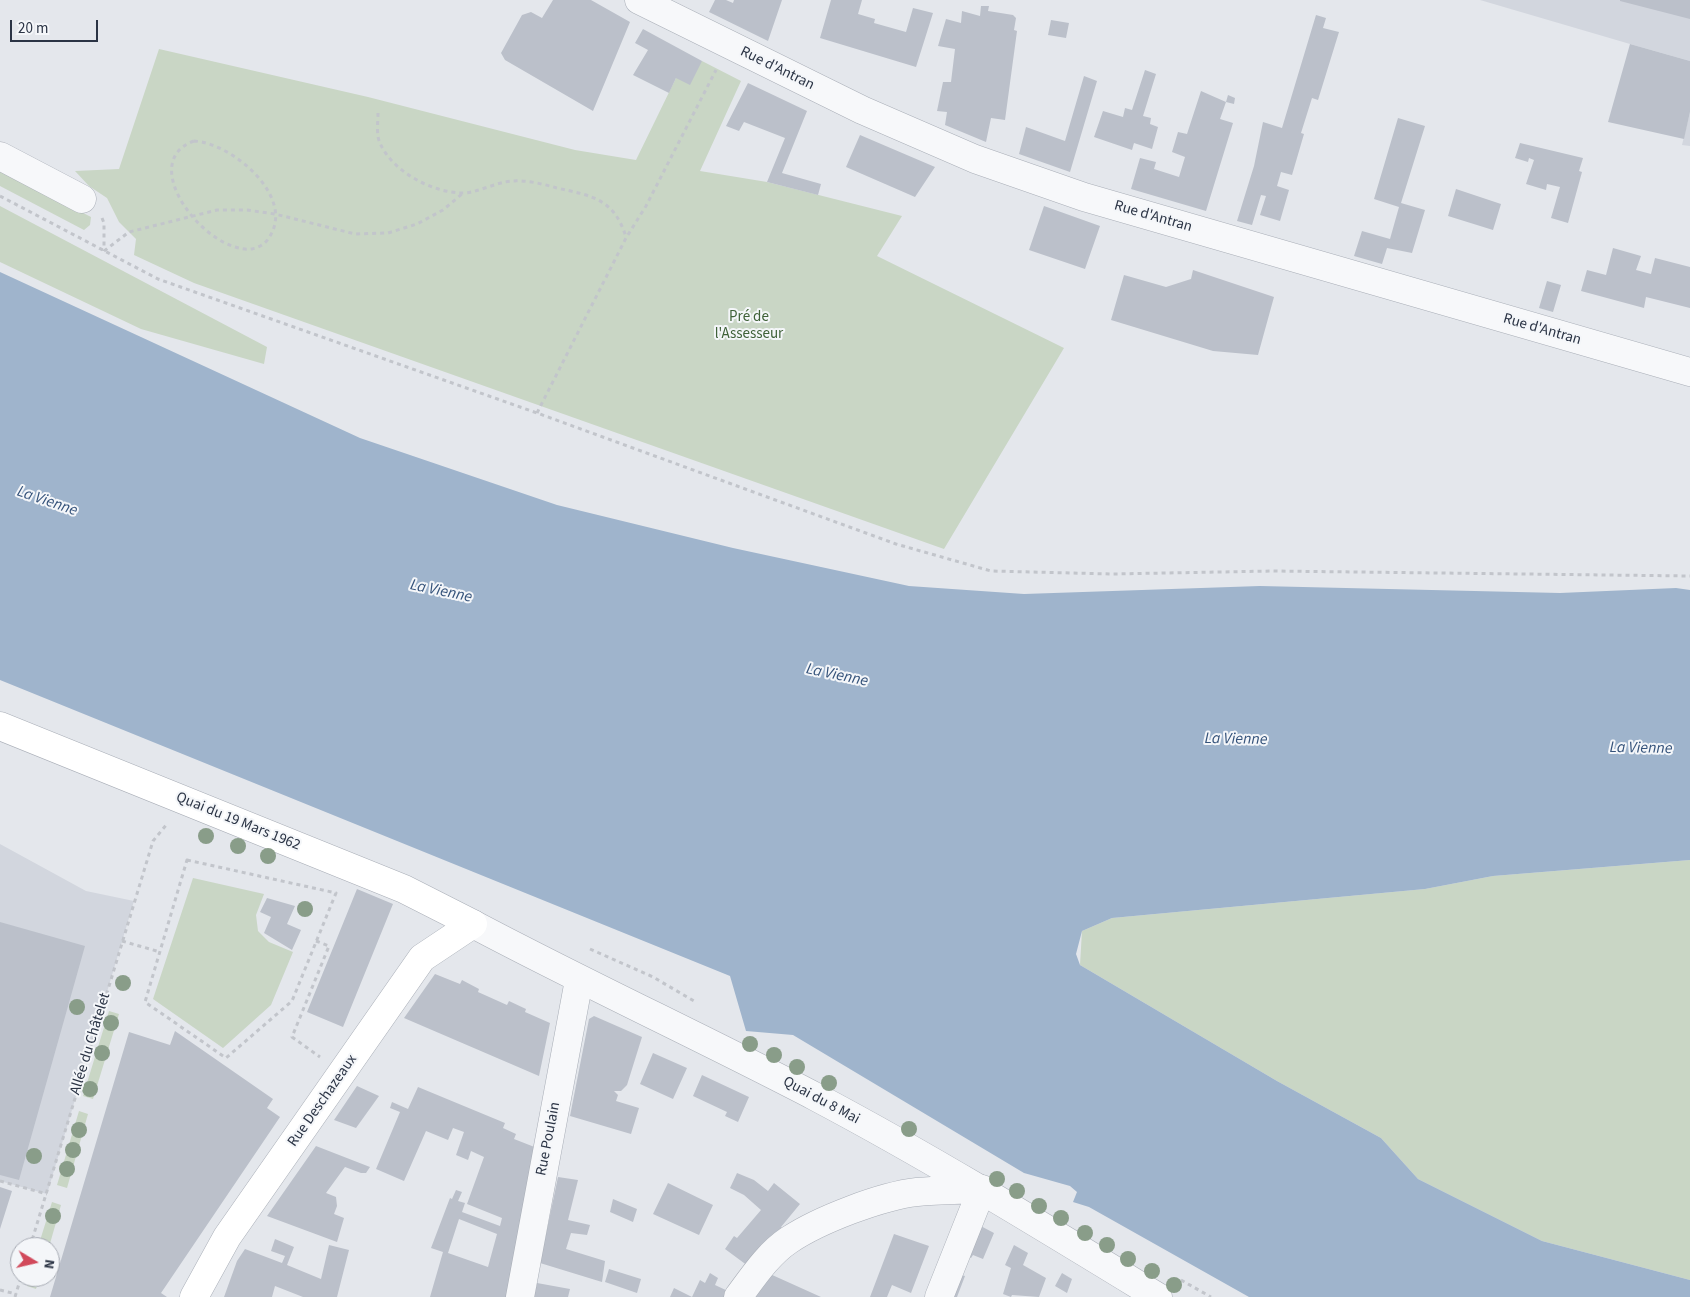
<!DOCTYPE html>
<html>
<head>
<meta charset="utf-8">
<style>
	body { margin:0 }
	#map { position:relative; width:1690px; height:1297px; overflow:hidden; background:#e4e7ec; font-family:"Source Sans 3",sans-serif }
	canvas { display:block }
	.north { position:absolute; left:10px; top:1237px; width:50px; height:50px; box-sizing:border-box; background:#f4f6f9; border:1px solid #a4a8b1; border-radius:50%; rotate:99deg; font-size:14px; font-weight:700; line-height:20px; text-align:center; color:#2b3445 }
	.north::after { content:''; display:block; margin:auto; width:18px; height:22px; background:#d1495b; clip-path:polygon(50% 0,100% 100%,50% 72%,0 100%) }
	.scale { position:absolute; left:10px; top:20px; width:88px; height:22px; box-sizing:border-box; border:2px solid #2b3445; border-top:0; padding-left:6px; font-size:15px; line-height:18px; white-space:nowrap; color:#2b3445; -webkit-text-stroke:4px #f4f6f9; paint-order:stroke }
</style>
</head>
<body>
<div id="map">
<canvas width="1690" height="1297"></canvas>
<div class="north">N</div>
<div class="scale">20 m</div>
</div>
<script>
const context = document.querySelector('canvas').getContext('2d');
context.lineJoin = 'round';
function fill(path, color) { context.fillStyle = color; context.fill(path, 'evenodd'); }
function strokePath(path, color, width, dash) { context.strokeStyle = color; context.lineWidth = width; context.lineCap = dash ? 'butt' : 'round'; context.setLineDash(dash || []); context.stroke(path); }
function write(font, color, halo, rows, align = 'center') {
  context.font = font + ' "Source Sans 3",sans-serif'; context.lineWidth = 4; context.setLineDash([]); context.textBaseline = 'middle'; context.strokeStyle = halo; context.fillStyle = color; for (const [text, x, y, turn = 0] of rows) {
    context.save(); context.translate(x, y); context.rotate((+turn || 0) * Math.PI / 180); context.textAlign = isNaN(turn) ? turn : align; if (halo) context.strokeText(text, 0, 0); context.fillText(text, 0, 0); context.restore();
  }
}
const built = new Path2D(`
	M1480,0h210v61l-60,-17z
	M1690,112v34l-8,-1z
	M0,844l86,47 48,10 -87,293 -47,-13z`);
const green = new Path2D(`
	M159,49l209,48 207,53 61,10 40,-82 26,-17 39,20 -41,90 67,11 135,34 -25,40 187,92 -120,201 -750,-266 -60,-28 2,-16 -17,-17 -12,-24 -18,-12 -14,-15 44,-2z
	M0,170l91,47 -1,8 -6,5 -84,-44z
	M0,206l267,141 -3,17 -123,-35 -141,-67z
	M1690,860v420l-148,-39 -124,-62 -37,-41 -104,-57 -197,-116 2,-34 30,-13 313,-29 68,-13z
	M193,878l71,16 -8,21 2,16 11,11 24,10 -22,53 -48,43 -70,-49z
	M109,1011l10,3 -26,85 -10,-3z
	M79,1111l9,3 -21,74 -10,-3z
	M52,1202l9,3 -12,42h-11z
	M29,1277h10l-3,12 -9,-3z`);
const water = new Path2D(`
	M0,272l360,166 197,67 176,43 176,38 115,8 236,-8 300,7 116,-5 14,2v270l-197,16 -68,13 -313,29 -30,13 -6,23 4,11 197,116 104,57 37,41 124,62 148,39v17h-441l-160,-90 -16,-5 4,-10 -7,-6 -46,-13 -231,-138 -47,-4 -16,-55 -730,-296z`);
const building = new Path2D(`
	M553,0h38l39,22 -37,89 -88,-51 -4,-7 21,-38 9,-3 11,6z
	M715,0h11l7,3 1,-3h48l-14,41 -59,-29z
	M831,0h31l-4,14 17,5 -1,4 32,9 7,-24 20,5 -17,54 -96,-29z
	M1620,0h70v19l-70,-18z
	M981,6h8l-1,5 25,4 3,3 -2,12 3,1 -12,89 -14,-2 -5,24 -41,-17 2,-13 -10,-1 6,-29h8l4,-33 -17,-3 8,-27 15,4 1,-12 18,5z
	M1316,15l10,3 -3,10 16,4 -21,68 -6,-2 -11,35 3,1 -12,41 -11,-3 -4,14 12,4 -9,31 -20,-6 6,-19 -5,-1 -9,30 -15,-4 17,-55 9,-44 19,6z
	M1051,20l18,3 -3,15 -18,-3z
	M643,29l59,32 -12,24 -14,-7 -7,15 -36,-18 15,-25 -13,-7z
	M1630,44l60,17v51l-6,27 -76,-17z
	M1145,70l11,4 -13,42 8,2 -1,6 8,3 -6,22 -18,-6 -2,7 -38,-13 9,-26 20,6 2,-9 7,2z
	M1084,76l13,5 -27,91 -51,-18 7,-27 39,14z
	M748,83l59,28 -25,62 39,11 -3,11 -51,-13 18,-44 -41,-16 -5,9 -13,-5z
	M1201,91l25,11 -6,17 13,4 -27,88 -75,-22 9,-31 16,4 -2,7 25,8 6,-20 -13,-5 6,-20 9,2z
	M1228,95l7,3 -1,6 -8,-2z
	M1398,118l27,8 -24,77 24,7 -13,43 -25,-5 -5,16 -28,-8 8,-25 28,8 9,-32 -25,-8z
	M860,135l75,32 -20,30 -69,-30z
	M1520,143l63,15 -4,13 3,1 -14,51 -17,-5 9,-31 -13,-3 -1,6 -20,-6 8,-24 -5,-2 -1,4 -13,-4z
	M1456,189l45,15 -8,26 -45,-14z
	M1044,206l56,20 -15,43 -56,-19z
	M1613,248l28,8 -5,14 15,4 4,-16 35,9v41l-44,-11 -2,11 -63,-17 6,-21 19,5z
	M1193,270l81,27 -16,58 -45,-4 -102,-31 13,-45 42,12 25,-8z
	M1547,281l14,4 -8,27 -14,-4z
	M357,889l36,15 -50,123 -36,-15z
	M267,898l28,8 -8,18 14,6 -9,20 -28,-17 7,-16 -11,-5z
	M0,922l85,24 -66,234 -19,-5z
	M435,974l25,10 2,-4 17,9 -1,3 29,13 2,-4 17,8 -1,3 25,11 -11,53 -135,-58z
	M594,1016l48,21 -15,48 -6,6h-7l4,4 -2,6 23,7 -8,26 -61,-18 19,-97z
	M175,1031l98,68 -6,9 13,9 -119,176 6,4h-117l79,-265 41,13z
	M653,1053l34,15 -14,31 -33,-15z
	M702,1075l47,22 -11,25 -13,-6 2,-4 -34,-16z
	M357,1086l22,10 -23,32 -22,-8z
	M418,1087l87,36 -2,5 13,6 -2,5 23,9 -29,149h-78l13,-45 -12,-4 19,-50 2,1 4,-9 6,2 -4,9 7,2 -3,9 38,14 2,-8 -35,-14 17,-47 -13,-6 -3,9 -12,-5 8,-23 -11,-4 -5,12 -22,-9 -22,50 -28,-12 24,-57 -10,-4 2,-6 16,7zM459,1219l38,15 -9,33 -40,-14z
	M316,1146l54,21 -4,6h-5l-16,-6 -19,26 10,4 1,9 -3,8 10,4 -7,24 -70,-26z
	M737,1173l17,7 14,11 6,-8 26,21 -19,23 2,2 -35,37 -23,-17 9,-13 3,2 24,-28 -17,-15 -14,-7z
	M558,1177l20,3 -10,40 22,5 -3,10 -16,-2 -5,16 39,12 -3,21 -62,-19z
	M668,1183l45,22 -14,30 -46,-21z
	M0,1187l12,4 -12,38z
	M613,1199l24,10 -4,13 -23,-10z
	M975,1223l19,10 -11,26 -10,-4 -2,3 -8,-4z
	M894,1234l35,12 -18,47 -19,-8 -5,12h-17z
	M275,1239l19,8 -7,18 34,14 8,-34 20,5 -12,47h-34l-28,-11 -3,11h-48l13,-36 8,-12 37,14 3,-7 -14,-5z
	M1014,1245l14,8 -5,12 23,13 -7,19 -27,-2 -1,2 -8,-3 8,-26 -6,-3z
	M609,1269l32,10 -4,14 -32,-11z
	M710,1273l8,5 -3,7 15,7 -2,5h-58l4,-9 18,9 8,-17 5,3z
	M955,1273l10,3 -8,21h-10z
	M1062,1273l10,6 -5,14 -12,-7z
	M770,1274l51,23h-68z
	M537,1283l33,6 -2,8h-34z`);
const path = new Path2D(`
	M378,113c0,9 -2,22 2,30 12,28 51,49 81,50 14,1 35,-11 51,-12 15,-1 31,3 45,7 36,8 57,11 69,49
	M194,141c39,2 104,58 74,98 -3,5 -10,9 -16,10 -46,5 -117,-87 -58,-108z
	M0,196l158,83 379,134 359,131 95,27 121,3 161,-3 417,5
	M102,218l2,5v28
	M104,251l25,-19 88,-22h30l28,4 80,20 33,-1 29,-9 26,-14 19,-16
	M537,413l89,-175 20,-32 70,-136
	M187,860l149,33 -44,108 -66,57 -81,-56z
	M122,941l38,11
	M316,941l13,5 -37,91 28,20
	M590,949l63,28 41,24
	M0,1181l47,13
	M30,1247l123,-406 14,-17
	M1181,1280l30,17
	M0,1290l16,4
	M15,1297l6,-20`);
const minor = new Path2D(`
	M0,156l82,43
	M520,1297l59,-317
	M738,1297c15,-20 30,-43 51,-57 30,-20 92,-44 128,-48 21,-2 43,-2 65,-3l-43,108`);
const tertiary = new Path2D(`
	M639,0l223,110 113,49 109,38 606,175
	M473,924c113,60 230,114 343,173 117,62 229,131 342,200`);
const secondary = new Path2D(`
	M0,726l404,163 69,35 -51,34 -195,279 -33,60`);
const trees = [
	[206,836],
	[238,846],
	[268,856],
	[305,909],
	[123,983],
	[77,1007],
	[111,1023],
	[750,1044],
	[102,1053],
	[774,1055],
	[797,1067],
	[829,1083],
	[90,1089],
	[909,1129],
	[79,1130],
	[73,1150],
	[34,1156],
	[67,1169],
	[997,1179],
	[1017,1191],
	[1039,1206],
	[53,1216],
	[1061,1218],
	[1085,1233],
	[1107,1245],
	[1128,1259],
	[1152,1271],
	[1174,1285]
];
const streetNames = [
	["Rue d'Antran",777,69,26],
	["Rue d'Antran",1153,217,16],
	["Rue d'Antran",1542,330,16],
	["Quai du 19 Mars 1962",238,822,22],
	["Allée du Châtelet",91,1044,-73],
	["Rue Deschazeaux",323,1101,-55],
	["Quai du 8 Mai",821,1101,28],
	["Rue Poulain",549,1139,-79]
];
const parkNames = [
	["Pré de",749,318],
	["l'Assesseur",749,335]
];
const waterNames = [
	["La Vienne",47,502,19],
	["La Vienne",441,592,12],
	["La Vienne",837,676,12],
	["La Vienne",1236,740,1],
	["La Vienne",1641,749,1]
];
fill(built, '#d2d6de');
fill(green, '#c9d6c5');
fill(water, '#9fb4cc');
fill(building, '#bbc0ca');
strokePath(minor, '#a9aeb7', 29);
strokePath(tertiary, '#a9aeb7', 29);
strokePath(secondary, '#a9aeb7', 29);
strokePath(path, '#c2c5cb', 3, [4, 4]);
strokePath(minor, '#f7f8fa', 28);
strokePath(tertiary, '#f7f8fa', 28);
strokePath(secondary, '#fff', 28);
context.fillStyle = '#899d89';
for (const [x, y] of trees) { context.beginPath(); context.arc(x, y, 8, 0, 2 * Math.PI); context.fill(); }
write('15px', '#2b3445', '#f4f6f9', streetNames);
write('15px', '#3f6138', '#f4f6f9', parkNames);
write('italic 16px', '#34527a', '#f4f6f9', waterNames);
</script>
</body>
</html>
